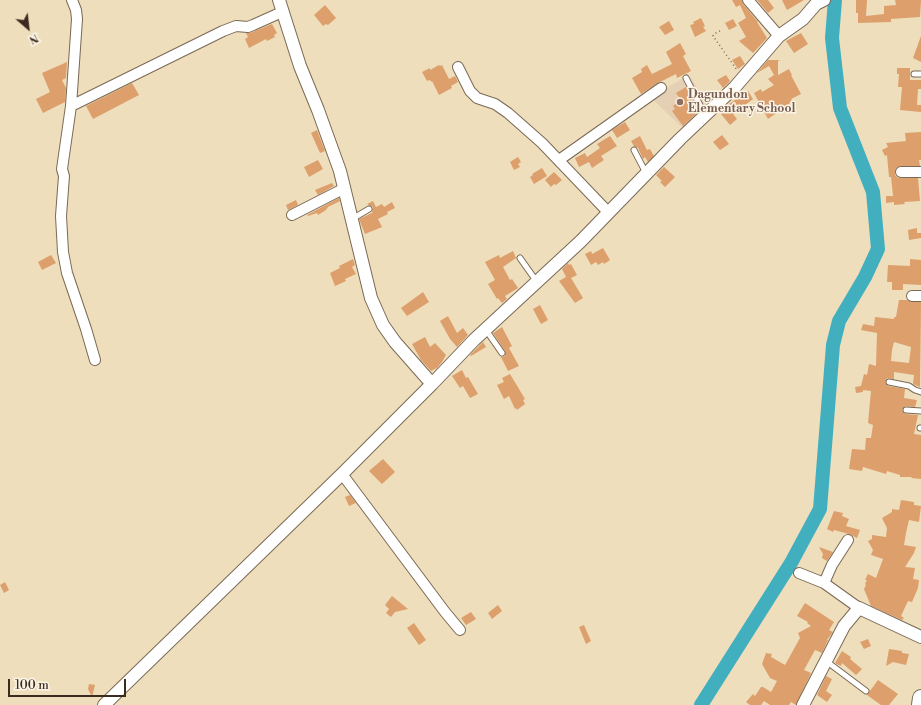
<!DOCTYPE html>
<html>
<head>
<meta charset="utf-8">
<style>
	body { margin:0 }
	#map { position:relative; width:921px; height:705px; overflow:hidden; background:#eedebc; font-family:"Libre Bodoni",serif }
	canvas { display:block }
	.north { position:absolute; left:8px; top:8px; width:40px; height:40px; -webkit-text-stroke:3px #fcf5e5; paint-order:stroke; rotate:152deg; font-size:11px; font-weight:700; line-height:16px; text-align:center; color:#3b2a1e }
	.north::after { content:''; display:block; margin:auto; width:14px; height:18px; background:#3b2a1e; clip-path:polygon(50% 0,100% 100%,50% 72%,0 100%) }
	.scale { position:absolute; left:8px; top:679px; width:118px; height:18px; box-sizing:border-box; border:2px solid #3b2a1e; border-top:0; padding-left:5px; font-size:12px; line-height:14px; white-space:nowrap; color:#3b2a1e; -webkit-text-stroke:3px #fcf5e5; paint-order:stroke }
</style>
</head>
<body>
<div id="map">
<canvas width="921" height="705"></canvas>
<div class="north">N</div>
<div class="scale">100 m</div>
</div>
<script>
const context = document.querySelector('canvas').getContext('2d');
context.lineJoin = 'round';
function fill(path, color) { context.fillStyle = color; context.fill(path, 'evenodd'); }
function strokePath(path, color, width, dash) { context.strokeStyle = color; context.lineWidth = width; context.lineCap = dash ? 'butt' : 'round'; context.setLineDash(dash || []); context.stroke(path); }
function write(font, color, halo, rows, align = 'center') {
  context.font = font + ' "Libre Bodoni",serif'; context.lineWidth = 3; context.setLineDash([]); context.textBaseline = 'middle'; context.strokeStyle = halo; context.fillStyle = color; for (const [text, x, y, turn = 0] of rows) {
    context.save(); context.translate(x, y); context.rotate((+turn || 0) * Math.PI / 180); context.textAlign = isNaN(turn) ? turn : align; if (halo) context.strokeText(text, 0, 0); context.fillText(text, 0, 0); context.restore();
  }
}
const built = new Path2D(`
	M689,75l20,31 -23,25 -36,-34z`);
const river = new Path2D(`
	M701,705l90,-142 29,-54 13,-164 6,-24 26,-44 13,-28 -5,-57 -33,-84 -8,-70 3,-38`);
const building = new Path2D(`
	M732,0h10l1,4 15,18h-1l10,16 -14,15 -14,-12 7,-4 -8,-14 8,-5 -6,-13 -4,2z
	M757,0h11l6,8 -6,5z
	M782,0h22l-17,10z
	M856,0h11l-1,16 18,-2v-8l12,-1 -1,-5h26l-1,17 -29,2v3l-33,1v-10h-2z
	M325,5l11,13 -8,7 -2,-1 -3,2 -9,-11z
	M701,18l4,8 -2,1 3,4 -11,6 -5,-12 4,-1 -1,-2z
	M733,19l4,7 -8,4 -4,-7z
	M669,21l5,9 -9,5 -6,-8z
	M272,24l5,9 -3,2 1,2 -8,4 -1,-2 -17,9 -4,-9 3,-2 -2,-4h4z
	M801,33l7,11 -14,9 -8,-12z
	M921,36v26l-8,-4z
	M680,43l6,11 -3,2 8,15 -14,7 -1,-4 -18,9 -17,11 -9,-16 10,-6 -1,-3 6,-4 5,9 20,-10 -6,-12z
	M740,56l5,8 -7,5 -6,-9z
	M768,60h12l-2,1v14l11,-6 3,6h-1l10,19 -10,5 2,2 -25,18 -14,-26 7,-4 1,3 12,-7 -6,-6 6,-4 -5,-9 -12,7z
	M67,62l-1,16 -4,2 4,8 -1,14 -22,11 -7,-14 14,-7 -8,-19z
	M439,65l1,1 2,-1 7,14 6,-3 3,6 -7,4 1,2 -13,7 -7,-14 -1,1 -1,-2 -3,1 -5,-9 8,-4v2z
	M897,68h13v12h11v9h-3l-1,16h4v7l-21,-2 2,-23h-4l1,-13h-2z
	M726,75l4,6 -7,7 -6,-8z
	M132,83l7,12 -46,24 -7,-13z
	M686,87l13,24 -16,15 -11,-15 3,-2 -2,-3 8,-6 -5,-7z
	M748,91l5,8 -20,15 4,5 -7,6 -9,-11 10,-8 -2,-2z
	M625,122l5,8 -13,8 -5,-8z
	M317,130l8,21 -5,2 -9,-20z
	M921,132v28h-2l1,6h-19l-5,2 -1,4v3l3,3h20l2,23 -16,1 1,2 -11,1v-3l-8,1v-7h7l-2,-19h-2l-2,-22 -2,1 -3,-6 6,-3 -2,-4 20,-2 -1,-8z
	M722,135l7,9 -9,6 -7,-8z
	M610,136l7,10 -16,10 3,4 -12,8 -3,-6 -10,5 -4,-9 10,-5 2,4 13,-9 -3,-4z
	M640,136l7,14 3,-1 4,7 -6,6 -3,-5 -2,2 -5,-11 -4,-2 -3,-5z
	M518,157l3,5 -3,2 2,3 -6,3 -4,-8z
	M318,160l5,9 -14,8 -5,-10z
	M664,167l11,10 -10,10 -5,-5 2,-1 -6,-6z
	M542,168l5,8 -13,8 -4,-7 3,-2 -1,-1z
	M554,172l8,8 -6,5 -2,-1 -3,3 -6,-7z
	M332,183l2,3 -16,9 -3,-5z
	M339,198l1,3 -12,6 -2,3 -8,5 -1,-2 -9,3 -1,-1z
	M296,200l2,5 -10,5 -2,-5z
	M373,201l3,6 6,-3 2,3 8,-5 3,6 -8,4 1,2 -10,5 4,8 -17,7 -6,-15 13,-6 1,-6 -6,-3z
	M917,228v5h4v5l-12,2 -1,-10z
	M603,248l7,12 -6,4 -1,-2 -5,3 -2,-3 -5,3 -6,-11 6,-3 1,3z
	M513,251l3,7 -13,9 7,13 2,-1 6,9 -13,8 2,3 -5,4 -4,-5 -1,1 -9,-15 7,-4 -10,-18 14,-7 1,3z
	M51,255l5,8 -14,7 -4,-8z
	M353,259l2,6 -3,2 4,7 -11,5 1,2 -11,5 -5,-13 10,-5 -1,-2z
	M910,259l11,1v25l-18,-1v6h-11v-8h-5l1,-17 22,1z
	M568,263l1,2 2,-1 6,11 -6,3 12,20 -8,5 -16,-22 7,-4 -4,-8z
	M423,292l6,10 -22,14 -6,-8z
	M899,300h8l5,2h9l-1,85 -7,-3 1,-9 -20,-3v7l-7,-1 -2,5 3,3 17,3 -1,9 13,2 -2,7 -10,-1 -3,4 3,4 13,1 -4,19 7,1v44l-10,-1 1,-1h-12v-2l-13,-4 -1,3 -23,-7 -1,4 -13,-2 3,-20 13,1 1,-12h5l2,-13 -5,-2 3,-32 -8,-1v2l-7,1 -1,-6 6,-1 3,-12 3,1 2,-11 7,2 1,-33 -16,-3 2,-6 11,2 1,-9 19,2v-2h2zM894,342l17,5 -2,16 -18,-2 1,-11z
	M540,305l8,15 -7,4 -8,-15z
	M448,316l9,17 6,-5 5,7 -11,12 -7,-8 -10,-18z
	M502,327l10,19 -3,2 10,18 -11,5 -7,-14 4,-1v-5l-12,-18z
	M425,337l5,10 5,-4 11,12 -4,7 -5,6 -6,3 -10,-11 -9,-16z
	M483,342l3,5 -15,9 -1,-1z
	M462,370l4,8 2,-1 10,17 -8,4 -7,-12 -3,2 -8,-12z
	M510,374l15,25 -2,1 2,4 -8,6 -1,-2 -1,1 -6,-13 -5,3 -7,-14 7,-3 -2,-4z
	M383,459l12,13 -13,12 -13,-13z
	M350,495l6,8 -7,3 -4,-9z
	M901,500l13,2v3l7,1 -2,16 -10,-2 -3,13 -2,12 12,2 -2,6 -9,14 10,1 -2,11 6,1 -1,8 -6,14 -4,-1 -7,15 3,2 -2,2 -31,-14 -7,-17 2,-4 -1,-1 2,-4h-2l3,-6 8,4 7,-19 -12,-4 2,-5 -5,-9 4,-2v-4l14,2 1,-9 -5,-10 10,-6v-3l7,1z
	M834,511l9,2 -1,3 7,3 -3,7 14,4 -3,8 -8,-4 -15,-4 -1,2 -6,-3z
	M819,547l14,5 -6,9 -5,-3 1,-4z
	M5,582l4,8 -5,3 -4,-8z
	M392,596l16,13 -13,3 -4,5 -5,-4 3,-4 -4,-4z
	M805,603l29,19 -5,8 4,2 -6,8h1l-6,13 -7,-3 -11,20 7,3 -15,32 -5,-3 -2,3h-19l-6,-4 -3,4h-11l-4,-3 7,-8 2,2 6,-9h2l8,5 6,-11 -7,-3 -8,-14 4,-11 6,1 -1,3 14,8 15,-27 -2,-5 13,-7 -4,-3 1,-1 -11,-6z
	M498,605l4,6 -10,8 -4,-6z
	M471,612l5,7 -10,6 -5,-7z
	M414,623l12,17 -7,5 -12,-17z
	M584,625l7,16 -5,3 -7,-17z
	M868,639l3,7 -7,3 -4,-7z
	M889,649l13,2v2l7,1 -3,11 -13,-3 -7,4z
	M842,651l9,6 -1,2 12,10 -6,6 -14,-12 -1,3 -6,-3z
	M826,676l6,3 -6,12 6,4 -5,7 -10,-7z
	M878,680l20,14 -9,11h-8l-14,-10z
	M89,684l6,1 -3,12 -4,-8z`);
const path = new Path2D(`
	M720,31l-6,3 -1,2 24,34`);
const service = new Path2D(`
	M914,74h7
	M686,78l19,37
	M634,150l12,23
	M352,219l17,-10
	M520,258l17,24
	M486,330l16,23
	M889,382l20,4 6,4 6,2
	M906,410l15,1
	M920,428h1
	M826,661l40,30`);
const minor = new Path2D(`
	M72,0l4,10 1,9 -6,87 -9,63 2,7 -3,40 2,36 4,21 19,56 9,31
	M748,0l31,36
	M458,67l12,24 7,7 18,6 13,9 34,30 66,69
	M71,106l152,-75 13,-5 12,1 5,-2 29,-13
	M559,160l102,-72
	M901,172h20
	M292,215l53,-27
	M912,296h9
	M342,474l103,138 15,18
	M799,573l25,10 35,25
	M824,583l8,-18 16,-25`);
const tertiary = new Path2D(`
	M279,0l21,66 18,44 22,61 31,127 12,27 12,17 37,42
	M104,705l238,-231 90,-90 42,-44 107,-99 99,-102 55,-52 44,-51 24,-17 13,-15 8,-4
	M803,705l41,-79 15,-18 62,29`);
const trunk = new Path2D(`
	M920,705l1,-7`);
const markers = [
	[680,102,4,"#8d6e63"]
];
const educationNames = [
	["Dagundon",688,95],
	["Elementary School",688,109]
];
fill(built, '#e6d0b5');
strokePath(river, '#42afbf', 14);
fill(building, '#dd9f6b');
strokePath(service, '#7a6955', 7);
strokePath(minor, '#7a6955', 12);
strokePath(tertiary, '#7a6955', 14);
strokePath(trunk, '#7a6955', 18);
strokePath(path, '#7a6955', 1.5, [1, 3]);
strokePath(service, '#fff', 5);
strokePath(minor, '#fff', 10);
strokePath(tertiary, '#fff', 12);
strokePath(trunk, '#fff', 16);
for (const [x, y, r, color] of markers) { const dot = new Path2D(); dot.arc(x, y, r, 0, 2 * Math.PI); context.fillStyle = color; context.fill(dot); strokePath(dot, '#fcf5e5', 1.5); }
write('bold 12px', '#785e54', '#fcf5e5', educationNames, 'left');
</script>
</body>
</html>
